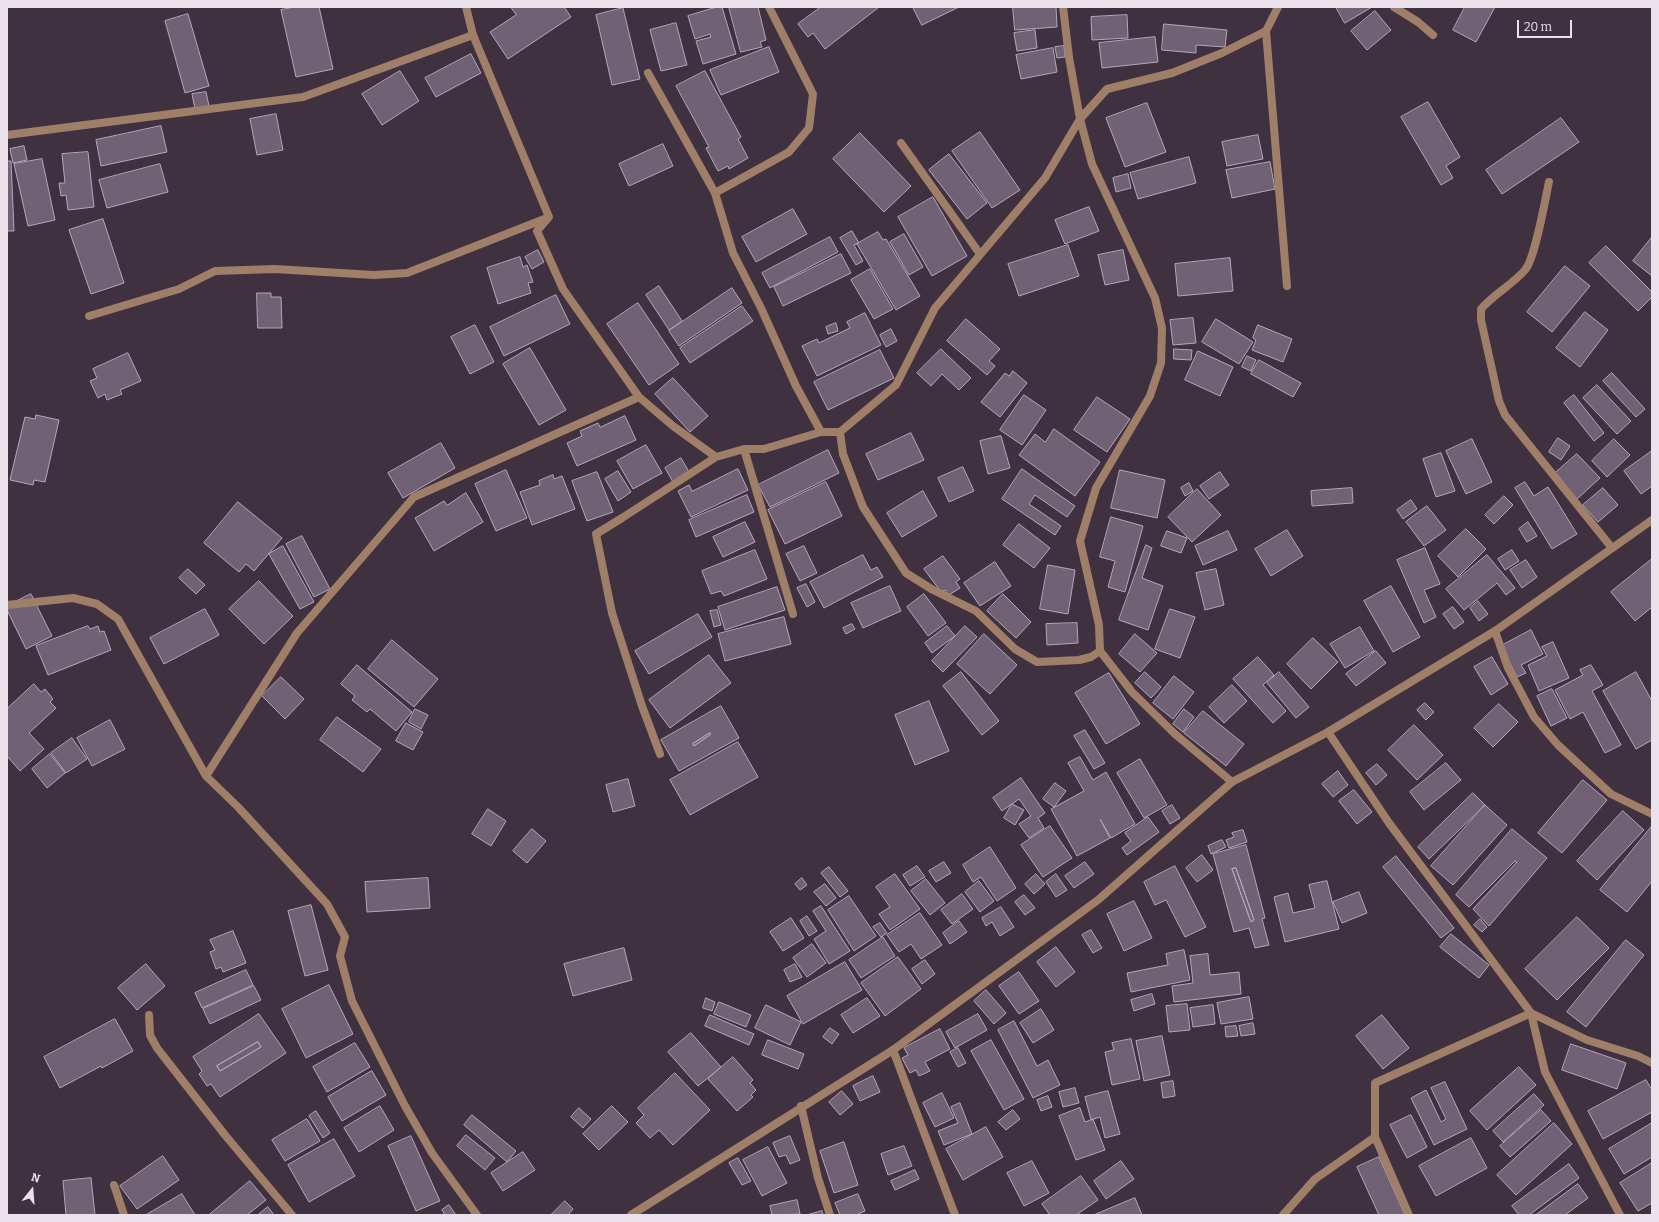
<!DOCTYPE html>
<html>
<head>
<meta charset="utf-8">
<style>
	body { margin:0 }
	#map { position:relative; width:1659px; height:1222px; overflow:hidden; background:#403141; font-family:Bitter,serif }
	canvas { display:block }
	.frame { position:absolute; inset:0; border:8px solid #eae1eb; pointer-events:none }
	.north { position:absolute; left:12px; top:1170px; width:40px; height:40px; -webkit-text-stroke:3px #403141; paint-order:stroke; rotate:17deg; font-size:11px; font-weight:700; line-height:16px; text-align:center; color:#eae1eb }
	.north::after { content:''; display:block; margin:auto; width:14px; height:18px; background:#eae1eb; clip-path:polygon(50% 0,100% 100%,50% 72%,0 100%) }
	.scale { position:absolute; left:1517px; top:20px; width:55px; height:18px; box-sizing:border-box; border:2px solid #eae1eb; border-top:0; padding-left:5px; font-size:12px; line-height:14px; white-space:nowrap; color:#eae1eb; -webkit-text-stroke:3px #403141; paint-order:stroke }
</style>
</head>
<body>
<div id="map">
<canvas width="1659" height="1222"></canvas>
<div class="frame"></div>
<div class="north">N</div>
<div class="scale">20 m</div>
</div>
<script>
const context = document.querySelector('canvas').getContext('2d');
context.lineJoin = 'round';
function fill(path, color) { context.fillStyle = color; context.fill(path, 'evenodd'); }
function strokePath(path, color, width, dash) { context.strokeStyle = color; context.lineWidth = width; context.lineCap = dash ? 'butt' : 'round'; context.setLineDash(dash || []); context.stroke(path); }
const building = new Path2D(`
	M295,7h24l14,62 -37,8 -15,-67z
	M511,7h53l7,10 -63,42 -18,-27 26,-17z
	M717,7h5l14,47 -33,10 -7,-23 15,-4 -1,-3 -15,5 -7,-23z
	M729,7h29l8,33 -6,2 2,5 -21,5z
	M821,7h58l-54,42 -12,-16 -5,4 -10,-13z
	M913,7h46l-37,18z
	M1013,7h43l1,20 -42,3z
	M1336,7h36l-27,16z
	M1465,7h30l-19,35 -23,-12z
	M623,8l17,71 -28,6 -16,-70z
	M1375,11l16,19 -24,20 -16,-19z
	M188,14l21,72 -24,7 -20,-72z
	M1127,15l1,23 -36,2 -1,-23z
	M676,23l11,42 -26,6 -11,-41z
	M1164,24l63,6 -2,17 -29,-2v8l-34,-3z
	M1035,30l2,18 -20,3 -3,-18z
	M1155,37l3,25 -56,6 -3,-25z
	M1064,46l1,11 -8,1 -2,-11z
	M769,47l10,25 -58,23 -11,-25z
	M1053,48l4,24 -36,7 -5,-24z
	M471,54l10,19 -45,24 -11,-19z
	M400,71l19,30 -37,24 -20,-31z
	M705,71l36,66 -3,2 10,19 -19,11 -1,-3 -10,5 -12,-23 3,-1 -33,-61z
	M206,92l3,14 -14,3 -3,-15z
	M1428,102l32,55 -14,9 7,12 -12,7 -40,-68z
	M1147,103l19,49 -41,15 -19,-49z
	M276,114l7,36 -26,5 -7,-36z
	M1561,118l18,24 -77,52 -16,-24z
	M161,126l6,26 -66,14 -5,-26z
	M980,132l40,58 -28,18 -40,-57z
	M860,133l51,53 -27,26 -51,-53z
	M1258,135l5,24 -36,7 -5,-24z
	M663,144l10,22 -44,20 -10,-22z
	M24,146l3,14 -14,3 -3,-14z
	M88,152l6,55 -26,3 -2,-15 -5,1 -2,-13h6l-3,-29z
	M949,154l38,49 -20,16 -38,-49z
	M1189,157l7,26 -58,16 -8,-26z
	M42,159l13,61 -27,6 -14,-62z
	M7,161h4l3,70h-7z
	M1270,162l5,27 -43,9 -6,-28z
	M160,164l8,28 -61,16 -8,-28z
	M1128,174l3,14 -15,4 -3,-14z
	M933,197l34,59 -35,20 -34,-59z
	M1089,207l10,24 -34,13 -10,-24z
	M793,209l14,25 -51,28 -14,-25z
	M103,219l21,64 -33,11 -22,-64z
	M852,231l7,12 -5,2 9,16 -7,4 -16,-27z
	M878,232l5,8 3,-1 34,57 -24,14 -39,-66z
	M904,234l19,33 -14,8 -19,-33z
	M830,237l8,15 -68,36 -8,-15z
	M1652,237v39l-19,-15z
	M1068,245l11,31 -60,20 -11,-32z
	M1606,246l46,46v5l-14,14 -49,-48z
	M538,250l6,12 -12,7 -7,-12z
	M1123,250l6,30 -24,5 -7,-30z
	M841,254l10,19 -68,33 -9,-19z
	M520,257l3,10 4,-2 6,17 -5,1 3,10 -33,11 -11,-36z
	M1230,258l3,33 -55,5 -3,-32z
	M1565,266l25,20 -38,46 -25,-20z
	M870,269l23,40 -19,10 -23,-39z
	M659,286l23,35 -13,9 -23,-35z
	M732,288l10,15 -63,43 -10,-15z
	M257,293h14v4h10l1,31h-24z
	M556,295l14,29 -66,32 -14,-29z
	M638,303l41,61 -30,21 -42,-61z
	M742,306l11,15 -63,42 -10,-15z
	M1585,312l23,18 -28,37 -24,-19z
	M865,313l16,32 -64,31 -15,-30 15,-7 2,4 31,-15 -3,-6z
	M1193,318l3,25 -23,2 -3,-25z
	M966,319l34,30 -11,12 6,5 -8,9 -40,-34z
	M1216,319l37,23 -14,22 -37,-22z
	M836,323l2,8 -10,3 -2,-7z
	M475,325l19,37 -24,12 -19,-37z
	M1258,325l34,14 -9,23 -31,-12 4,-10 -3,-2z
	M891,329l6,12 -11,6 -6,-12z
	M530,348l36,62 -27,15 -36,-61z
	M941,349l30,29 -12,12 -17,-16 -11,12 -14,-13z
	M1174,349l18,1 -1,10 -17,-1z
	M880,350l14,28 -66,32 -14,-28z
	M1198,351l35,16 -13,29 -35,-16z
	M128,353l13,28 -21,9 2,4 -15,6 -2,-6 -7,4 -8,-17 7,-3 -4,-9z
	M1247,356l9,4 -5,11 -9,-4z
	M1259,360l42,23 -8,14 -42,-23z
	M1013,371l14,12 -27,34 -19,-15 24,-29 4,3z
	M1612,373l33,36 -9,8 -33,-36z
	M673,378l35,38 -18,16 -35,-38z
	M1597,385l34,36 -14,13 -34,-36z
	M1024,395l22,15 -24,35 -22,-15z
	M1574,395l30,38 -10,8 -30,-38z
	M1097,397l33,22 -23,33 -33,-22z
	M36,415l23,5 -14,62 -11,-2 -1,5 -23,-5 15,-63 10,2z
	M625,416l11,24 -59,26 -10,-23 15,-7 -2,-5 18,-8 2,4z
	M1054,429l46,33 -25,34 -56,-41 16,-21 10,8z
	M911,433l13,27 -46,20 -12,-26z
	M1001,436l9,32 -22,6 -8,-33z
	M1558,438l12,8 -9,14 -12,-8z
	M1472,439l20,43 -26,12 -20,-43z
	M1614,439l16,16 -23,22 -15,-16z
	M441,443l14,25 -52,30 -15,-25z
	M646,445l16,28 -29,16 -16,-28z
	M828,450l11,23 -69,34 -12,-22z
	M1652,451v35l-11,8 -17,-23z
	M1441,453l14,38 -19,6 -13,-38z
	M1577,454l23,24 -23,21 -23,-25z
	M681,458l8,14 -16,10 -8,-14z
	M963,467l11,24 -25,11 -11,-24z
	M738,469l10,21 -57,27 -13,-26 11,-6 3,6z
	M1022,469l53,37 -8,11 -32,-22 -6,9 32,22 -6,9 -53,-36z
	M506,470l21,48 -31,13 -21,-47z
	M1120,470l45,10 -8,38 -46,-10z
	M618,471l13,21 -13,9 -13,-22z
	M597,472l16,40 -26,9 -15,-40z
	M1220,472l9,13 -20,14 -9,-13z
	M553,475l1,4 8,-3 13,33 -43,16 -12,-33 20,-7 -1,-4z
	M826,482l16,34 -57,28 -17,-34z
	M1525,482l9,14 14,-9 29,47 -25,15 -37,-61z
	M1189,483l4,8 -8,5 -4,-8z
	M1352,488l1,15 -41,3 -1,-15z
	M1603,488l15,17 -20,17 -15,-17z
	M1197,489l24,26 -29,27 -24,-25z
	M923,491l14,25 -35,21 -15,-24z
	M466,493l17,29 -49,29 -19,-33 29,-17 3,4z
	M747,495l7,17 -58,25 -7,-17z
	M1504,496l9,9 -19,19 -9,-9z
	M1411,500l6,9 -14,10 -6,-9z
	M238,502l44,36 -28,33 -8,-7 -7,8 -35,-29z
	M1427,506l19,24 -22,16 -18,-24z
	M1111,517l32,9 -18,66 -17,-5 7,-26 -15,-4z
	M745,522l10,20 -32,15 -10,-20z
	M1528,522l9,14 -10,6 -8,-13z
	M1019,524l31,24 -16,20 -31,-23z
	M1466,529l20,20 -28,28 -20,-21z
	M1287,530l16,26 -32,20 -16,-27z
	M1167,531l20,7 -6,15 -20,-7z
	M1228,531l9,19 -34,15 -8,-19z
	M302,536l28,53 -16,8 -28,-53z
	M1146,545l6,3 -10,30 21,8 -15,44 -29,-10z
	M283,546l31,56 -14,7 -31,-55z
	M804,546l13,27 -17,8 -14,-27z
	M1425,548l15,36 -16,6 12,27 -12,6 -27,-63z
	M755,550l12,29 -43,17 -3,-5 -10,3 -9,-23z
	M1512,550l7,11 -14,9 -7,-11z
	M863,555l8,15 6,-3 6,10 -59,31 -14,-26z
	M1487,555l28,33 -9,7 -9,-12 -33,27 -18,-21z
	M943,556l17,23 -4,3 4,6 -11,7 -4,-5 -4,2 -17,-23z
	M1652,559v48l-17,14 -24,-29z
	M1526,560l11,17 -15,11 -12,-18z
	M995,562l16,24 -31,20 -16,-23z
	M1048,565l27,5 -7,44 -28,-5z
	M188,569l17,16 -9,9 -17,-16z
	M1216,569l8,36 -19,5 -9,-37z
	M259,581l34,35 -29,28 -35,-35z
	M806,584l9,18 -8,5 -10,-19z
	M890,586l11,25 -38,17 -12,-25z
	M1391,586l29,51 -27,15 -29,-51z
	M777,587l8,23 -60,20 -7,-23z
	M31,594l21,42 -26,13 -19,-39v-4z
	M924,594l22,29 -18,13 -21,-29z
	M1003,594l28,28 -15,16 -29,-27z
	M1478,601l10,13 -9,7 -9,-13z
	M1453,607l11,15 -10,7 -11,-15z
	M205,609l14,26 -55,29 -14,-26z
	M1170,609l25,8 -15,41 -25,-9z
	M717,610l4,15 -7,2 -4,-16z
	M698,614l14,23 -63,37 -14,-23z
	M784,617l7,27 -66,17 -7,-27z
	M1077,623l1,20 -31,2 -1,-21z
	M852,624l3,5 -9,5 -3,-6z
	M88,626l2,3 8,-3 2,6 4,-1 7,19 -63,25 -12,-29z
	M947,626l8,10 -23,17 -7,-10z
	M965,626l12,11 -34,35 -11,-11z
	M1360,627l14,24 -29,17 -15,-24z
	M1531,630l12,24 -22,11 5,8 -9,4 -16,-31z
	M984,634l33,31 -27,29 -33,-30z
	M1135,634l22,19 -17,19 -21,-18z
	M1313,638l25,24 -27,27 -24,-25z
	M392,640l46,39 -24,28 -46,-38z
	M1553,642l16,36 -30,13 -11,-26 19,-9 -5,-9z
	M1376,651l10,12 -30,23 -10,-12z
	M709,655l22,28 -61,45 -21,-28z
	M1258,657l16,18 -11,10 23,26 -13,12 -40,-44z
	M1492,657l16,27 -17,11 -17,-28z
	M357,665l55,47 -16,19 -26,-22 -3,3 -15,-12 3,-4 -14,-12z
	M1591,665l12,20 -11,6 29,54 -16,8 -22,-41 -13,7 -15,-29 28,-15 -3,-5z
	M961,672l38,49 -17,14 -39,-49z
	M1145,672l16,15 -10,11 -16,-15z
	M1279,672l30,35 -13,11 -29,-35z
	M1636,672l16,29v39l-16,9 -33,-58z
	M1109,673l31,51 -34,20 -31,-51z
	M1174,676l20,16 -21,27 -20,-16z
	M281,677l23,22 -19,20 -23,-23z
	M34,684l7,8 4,-3 8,10 -3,3 6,6 -27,25 15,16 -24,22 -13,-15v-47z
	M1232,685l15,16 -23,22 -15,-16z
	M1552,689l15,29 -16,8 -14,-30z
	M929,701l20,50 -34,14 -20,-50z
	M1425,703l9,9 -8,8 -9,-10z
	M1499,704l19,18 -25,25 -19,-19z
	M721,706l18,32 -60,33 -18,-31zM710,733l1,1 -17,12 -1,-2z
	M415,709l13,6 -7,14 -12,-7z
	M1184,709l10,8 -11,15 -10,-8z
	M1203,711l41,33 -18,22 -42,-33z
	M337,717l44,32 -18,23 -43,-32z
	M110,720l15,29 -33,17 -15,-28z
	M406,723l17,9 -10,18 -17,-9z
	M1414,725l29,30 -26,25 -29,-30z
	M1085,730l20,33 -11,6 -20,-33z
	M710,733l1,1 -17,12 -1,-2z
	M72,738l15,21 -21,14 -15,-20z
	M738,742l20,35 -68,38 -20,-35z
	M50,754l15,19 -18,15 -15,-19z
	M1080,757l13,23 13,-8 29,52 -24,14 -11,-19 10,19 -33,18 -26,-47 33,-18 -16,-28z
	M1140,759l27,46 -23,13 -27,-45z
	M1446,763l15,17 -37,30 -14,-18z
	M1377,764l10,11 -11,10 -10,-12z
	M1338,771l10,14 -15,12 -11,-13z
	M1021,778l24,35 -7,5 6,10 -15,10 -10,-14 12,-8 -12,-17 -17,12 -9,-13z
	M628,779l7,27 -22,6 -7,-27z
	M1583,780l24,20 -45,53 -24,-20z
	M1055,783l11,8 -12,16 -11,-8z
	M1354,790l18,22 -15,12 -18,-23z
	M1473,793l12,12 -56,54 -11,-12z
	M1012,804l12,6 -9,15 -11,-7z
	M1172,805l8,13 -10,6 -8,-13z
	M1485,805l22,20 -54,60 -22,-19z
	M488,809l18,12 -15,25 -19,-12z
	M1623,811l21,19 -47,50 -20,-19z
	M1148,817l11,15 -32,23 -5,-7 9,-7 -6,-8z
	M1050,826l22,32 -29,19 -22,-32z
	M1652,826v55l-25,31 -27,-22z
	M532,829l14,12 -19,22 -14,-12z
	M1512,829l35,29 -58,68 -16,-17 44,-47 -2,-1 -46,46 -13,-12z
	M1243,830l4,12 -18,6 -3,-8 8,-3 -2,-4z
	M1222,840l4,7 -15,7 -3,-8z
	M1246,845l19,73 -3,1 7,26 -14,3 -6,-20 -15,4 -21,-78zM1236,868l18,52 -3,2 -19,-53z
	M990,847l26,41 -19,13 -16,-24 -8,5 -10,-17z
	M1202,855l11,15 -16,12 -11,-14z
	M1396,856l58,72 -13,10 -58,-71z
	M944,862l7,11 -15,9 -7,-11z
	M1085,862l9,12 -20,14 -9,-12z
	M917,866l8,11 -15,9 -7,-11z
	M1175,866l31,61 -21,10 -19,-37 -11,5 -11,-23z
	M829,867l19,24 -8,6 -19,-24z
	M1236,868l18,52 -3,2 -19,-53z
	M895,874l25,35 -30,21 -11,-16 11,-7 -14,-20z
	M1036,874l9,10 -11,10 -9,-10z
	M1056,874l11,16 -11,7 -10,-15z
	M428,878l2,30 -63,4 -2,-30z
	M802,878l5,7 -7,5 -5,-6z
	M926,879l19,24 -15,12 -19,-24z
	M979,881l15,20 -14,11 -15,-20z
	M1327,881l12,48 -54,13 -11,-45 14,-4 5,20 22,-5 -6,-23z
	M825,884l11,14 -10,8 -12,-14z
	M1359,892l8,21 -25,10 -9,-21z
	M962,894l11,15 -21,15 -11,-14z
	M1024,895l11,13 -10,7 -10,-13z
	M849,896l27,40 -22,15 -26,-41z
	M1134,901l18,37 -28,13 -17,-37z
	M311,905l17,65 -23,6 -17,-65z
	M821,906l29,45 -21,13 -15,-25 12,-8 -13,-20z
	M1001,907l13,20 -14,9 -8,-14 -6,4 -4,-8z
	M920,913l22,32 -21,14 -10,-15 -12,8 -12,-17z
	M807,916l10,15 -8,5 -9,-15z
	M1577,917l32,31 -52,52 -32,-31z
	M791,918l13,20 -21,13 -13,-19z
	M1480,919l7,8 -5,5 -8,-7z
	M959,921l8,11 -17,12 -7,-11z
	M880,923l7,10 -6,4 -8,-10z
	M1091,930l11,18 -9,5 -11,-18z
	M233,931l13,32 -23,9 -2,-5 -5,2 -6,-17 5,-2 -5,-10z
	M1451,934l38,31 -10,13 -39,-31z
	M883,937l12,19 -34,22 -12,-18z
	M1626,940l18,15 -58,72 -19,-15z
	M812,944l14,19 -19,14 -14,-19z
	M1056,947l19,25 -19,15 -19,-25z
	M624,948l8,32 -59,16 -9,-32z
	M1184,950l6,30 -59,12 -4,-19 41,-8 -2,-11z
	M1208,954l2,21 29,-3 2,22 -67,8 -2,-16 21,-3 -3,-27z
	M898,957l23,32 -36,27 -24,-33z
	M925,960l10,14 -13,10 -10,-15z
	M845,962l17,28 -59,34 -16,-28z
	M146,964l19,22 -28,24 -19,-22z
	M795,964l7,13 -12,5 -6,-12z
	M246,970l7,15 -51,23 -7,-15z
	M1019,972l20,29 -20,13 -20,-28z
	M329,985l24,49 -47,24 -24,-49z
	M254,986l7,14 -51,24 -7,-15z
	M986,990l20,23 -12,11 -20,-23z
	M1152,994l3,10 -21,7 -3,-11z
	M1249,997l4,22 -32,5 -4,-21z
	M706,998l9,4 -3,9 -9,-3z
	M867,998l13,18 -27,17 -12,-18z
	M719,1002l32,13 -5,12 -32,-13z
	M1187,1004l3,26 -21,2 -3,-26z
	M766,1005l35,17 -11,23 -35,-17z
	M1213,1005l2,19 -22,3 -3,-19z
	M1041,1009l13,21 -21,13 -13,-20z
	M259,1014l27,39 -66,44 -9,-13 -4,2 -8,-12 3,-3 -9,-14zM258,1042l3,5 -41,24 -3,-5z
	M978,1014l9,16 -32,18 -9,-16z
	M710,1015l44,19 -5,11 -44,-19z
	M1382,1015l27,33 -26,21 -27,-33z
	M115,1019l18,32 -31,17 -1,-2 -41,22 -16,-31z
	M1014,1021l23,45 11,-6 12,25 -27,13 -35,-68z
	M1253,1023l2,11 -14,2 -2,-10z
	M1236,1026l2,10 -12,1 -1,-10z
	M830,1028l9,6 -7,10 -9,-7z
	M940,1029l10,20 -25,13 5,9 -11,5 -3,-6 -6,3 -8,-15 6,-3 -4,-7z
	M691,1033l30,34 -23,19 -30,-34z
	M1162,1036l8,39 -26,6 -8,-40z
	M1131,1039l9,40 -28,6 -7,-33 9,-2 -2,-7z
	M768,1040l36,14 -6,15 -36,-14z
	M991,1040l33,59 -20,11 -33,-59z
	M258,1042l3,5 -41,24 -3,-5z
	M355,1043l15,24 -43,25 -14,-25z
	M1571,1044l55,19 -9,26 -55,-19z
	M958,1048l8,15 -8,4 -8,-15z
	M733,1057l20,23 -3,3 6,7 -5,5 2,2 -16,14 -29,-32z
	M1519,1067l17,18 -49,45 -17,-19z
	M372,1071l14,24 -44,26 -14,-24z
	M675,1073l35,37 -37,35 -14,-15 -9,8 -14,-15 8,-8 -6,-7z
	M873,1076l7,16 -20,9 -7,-15z
	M1646,1080l6,10v22l-49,27 -15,-28z
	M1173,1081l2,15 -12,2 -2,-15z
	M1445,1082l22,47 -33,16 -23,-47 15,-8 15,32 5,-3 -15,-31z
	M1075,1088l4,15 -16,4 -4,-15z
	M842,1091l11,13 -13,11 -11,-13z
	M1108,1091l12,43 -15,4 -5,-21 -9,3 -6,-23z
	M942,1093l12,25 -19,9 -12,-24z
	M1534,1094l10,11 -41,37 -10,-11z
	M1048,1096l4,11 -11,4 -4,-11z
	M960,1103l12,31 -28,11 -6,-14 20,-8 -7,-16z
	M380,1106l14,24 -35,22 -15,-24z
	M612,1106l16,16 -29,28 -16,-16z
	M579,1108l12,11 -8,9 -12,-11z
	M1080,1108l5,14 8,-3 12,31 -29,10 -17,-44z
	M1013,1110l7,9 -14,11 -8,-8z
	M1541,1110l10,11 -41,36 -10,-11z
	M316,1111l14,22 -7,5 -14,-22z
	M472,1115l44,36 -9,11 -43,-37z
	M1411,1115l16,32 -20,11 -17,-33z
	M307,1119l13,22 -35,20 -13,-21z
	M1554,1123l18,21 -56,51 -19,-20z
	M1652,1123v34l-28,17 -15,-25z
	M986,1127l17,30 -40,23 -17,-31z
	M466,1135l29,23 -10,12 -28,-24z
	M411,1136l29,65 -24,10 -28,-65z
	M790,1136l10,24 -10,4 -4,-9 -7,2 -6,-14z
	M1471,1138l16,30 -51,28 -17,-30z
	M334,1139l21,37 -46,26 -21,-37z
	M844,1142l14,43 -24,8 -14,-42z
	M904,1146l8,20 -24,9 -7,-21z
	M768,1147l19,36 -25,13 -19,-36z
	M523,1152l12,18 -32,21 -12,-18z
	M163,1156l16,24 -42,29 -17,-23z
	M1379,1157l26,58h-26l-22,-48z
	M738,1158l13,23 -9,4 -13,-22z
	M1032,1161l17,32 -25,13 -17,-33z
	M1121,1161l13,18 -28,20 -12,-18z
	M1652,1163v40l-14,8 -18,-28z
	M1569,1164l10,14 -50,37h-10l-7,-9z
	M915,1170l4,9 -24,11 -4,-9z
	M1081,1176l17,24 -22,15h-26l-8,-11z
	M91,1178l4,37h-29l-3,-34z
	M250,1181l16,19 -19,15h-38z
	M1578,1184l10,14 -23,17h-29z
	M182,1194l13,21h-49z
	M858,1194l7,17 -9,4h-16l-5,-12z
	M1135,1198l7,17h-48z
	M797,1200l3,14 -28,1 -2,-9z
	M565,1201l8,8 -5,6h-17z
	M449,1205l7,10h-11l-3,-5z
	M268,1207l6,8h-16z
	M822,1211l1,4h-16z`);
const minor = new Path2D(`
	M466,7l7,28 76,182 -12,14 26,58 76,108 34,29 43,31 28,-8h20l57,-17
	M1063,7l6,50 11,62 12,45 63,134 7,30 -1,35 -11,33 -54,92 -16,53 19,84 1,26 32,41 43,42 57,48
	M1394,7l24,15 15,13
	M1266,31l21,255
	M648,73l67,120 18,60 28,55 35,78 25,46h19
	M7,135l296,-38 170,-62
	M901,143l79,111
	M1549,182c-4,18 -14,77 -24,88 -13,15 -31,24 -44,39v11l18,81 6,14 107,133
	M715,193l74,-41 20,-24 4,-34 -44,-87
	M89,316l90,-27 36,-18 60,-2 99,6 33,-2 140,-55
	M744,449l49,165
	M7,605l66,-7 24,6 21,15 88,157 32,31 89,97 18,33 -5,19 12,45 53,105 27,47 45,62
	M1495,631l13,37 26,49 24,28 53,49 41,20
	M1100,651l-9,6 -12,3 -42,2 -22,-13 -39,-38 -43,-21 -27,-17 -43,-66 -20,-53 -3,-22 56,-47 39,-77 110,-130 35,-59 27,-30 65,-16 50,-20 44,-22 12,-24
	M1328,732l61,91 142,190 14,59 75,143
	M660,754l-18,-48 -30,-93 -16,-79 26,-16 94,-61
	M206,776l91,-143 117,-136 225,-100
	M149,1015l1,20 7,13 68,87 67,80
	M893,1050l62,165
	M801,1106l17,72 12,37
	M114,1185l10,30
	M1283,1215l32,-36 60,-42
	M1409,1215l-34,-78v-54l156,-70 56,27 51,16 14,7`);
const tertiary = new Path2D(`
	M631,1215l262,-165 205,-150 134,-118 96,-50 167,-101 157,-111`);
fill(building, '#706174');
strokePath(building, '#b6a6bb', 1);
strokePath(minor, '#a07f68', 8);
strokePath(tertiary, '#a07f68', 8);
</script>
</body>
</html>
